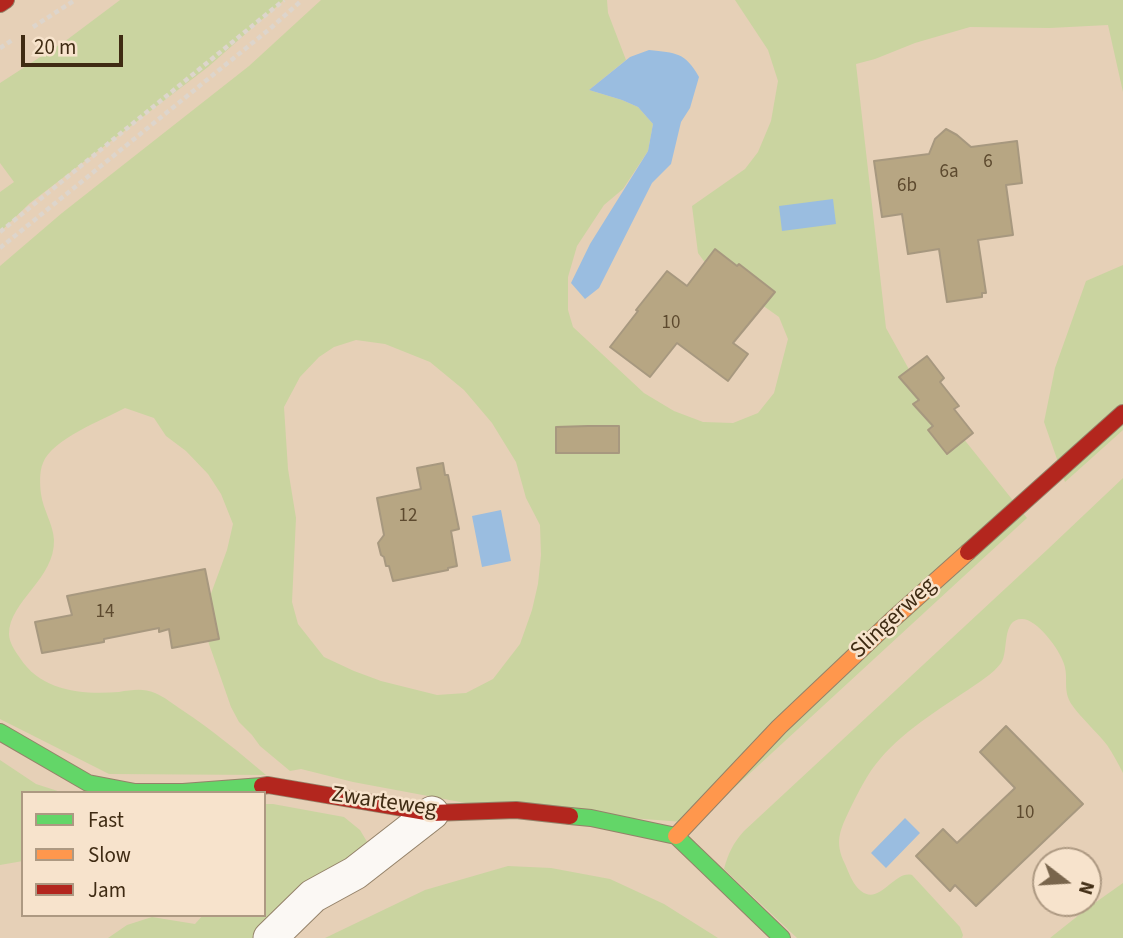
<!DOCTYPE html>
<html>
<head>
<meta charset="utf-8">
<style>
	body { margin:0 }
	#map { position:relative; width:1123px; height:938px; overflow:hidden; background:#e6d0b7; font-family:"Source Sans 3",sans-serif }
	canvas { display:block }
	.legend { position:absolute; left:21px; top:791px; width:245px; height:126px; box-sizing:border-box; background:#f7e3cc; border:2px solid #ad9982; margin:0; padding:9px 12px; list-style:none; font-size:21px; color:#3f2b13 }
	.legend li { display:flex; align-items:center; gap:14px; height:35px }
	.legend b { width:35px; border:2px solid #ad9982 }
	.north { position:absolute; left:1032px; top:847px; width:70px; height:70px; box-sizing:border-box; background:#f7e3cc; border:2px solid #ad9982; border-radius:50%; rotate:107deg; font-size:19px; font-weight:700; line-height:28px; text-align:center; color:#3f2b13 }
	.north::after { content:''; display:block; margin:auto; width:24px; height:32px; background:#79654c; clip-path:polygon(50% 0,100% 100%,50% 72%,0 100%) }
	.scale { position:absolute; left:21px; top:35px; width:102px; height:32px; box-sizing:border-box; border:4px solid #3f2b13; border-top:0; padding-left:9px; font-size:21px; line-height:24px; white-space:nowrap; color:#3f2b13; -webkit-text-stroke:5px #f7e3cc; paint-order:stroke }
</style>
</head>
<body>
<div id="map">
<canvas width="1123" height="938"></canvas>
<ul class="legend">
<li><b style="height:9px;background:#63d668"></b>Fast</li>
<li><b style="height:9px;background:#ff974d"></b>Slow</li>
<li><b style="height:9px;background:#b3261e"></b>Jam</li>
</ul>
<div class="north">N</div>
<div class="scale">20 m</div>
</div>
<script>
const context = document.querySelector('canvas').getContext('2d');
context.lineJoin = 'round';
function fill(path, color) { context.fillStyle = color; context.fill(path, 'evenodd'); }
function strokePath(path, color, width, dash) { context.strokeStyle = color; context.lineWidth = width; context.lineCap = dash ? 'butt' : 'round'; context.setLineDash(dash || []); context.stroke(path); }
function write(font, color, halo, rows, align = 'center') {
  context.font = font + ' "Source Sans 3",sans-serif'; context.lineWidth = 5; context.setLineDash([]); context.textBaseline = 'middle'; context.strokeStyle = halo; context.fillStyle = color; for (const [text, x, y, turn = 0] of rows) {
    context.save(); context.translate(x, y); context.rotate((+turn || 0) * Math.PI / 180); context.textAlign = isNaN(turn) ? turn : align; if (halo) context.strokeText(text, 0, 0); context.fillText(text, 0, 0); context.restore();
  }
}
const green = new Path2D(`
	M120,0h164l-76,67 -178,136 -30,29v-40l14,-10 -14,-19v-80l68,-44z
	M321,0h286l1,13 18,47 -37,30 33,10 16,7 15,17 -5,27 -25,38 -19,16 -27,41 -9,31v33l5,17 71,66 30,18 29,11 30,1 25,-10 16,-20 14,-54 -9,-22 -31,-22 -34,-20 -16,-22 -6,-47 53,-37 13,-17 13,-31 7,-40 -10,-31 -33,-50h388v92l-15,-67 -58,3 -80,-1 -55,16 -40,16 -19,5 30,264 25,45 116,145 -331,305 -209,-16 -134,-25 -52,-13 -11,2 -30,-25 -8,-11 -13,-13 -8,-15 -30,-86 26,-71 6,-26 -12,-30 -13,-20 -22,-23 -20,-15 -12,-18 -29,-10c-22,12 -73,31 -82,55 -4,9 -3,22 -2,31 2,16 12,29 13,46 1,39 -45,61 -45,94 0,8 6,17 11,24 21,33 62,37 99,34 13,-2 24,-4 36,1 10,4 19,12 27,17 30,20 57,42 84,65l-157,-1 -109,-55v-453l62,-53 187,-147zM356,340l29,4 45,18 34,28 28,33 24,39 10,36 14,27 1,30 -3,29 -6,26 -12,34 -27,35 -27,14 -29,2 -56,-14 -27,-10 -30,-14 -26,-33 -6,-22 4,-84 -8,-49 -4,-62 16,-30 19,-20 15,-10z
	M1123,265v165l-58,52 -21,-60 11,-54 31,-87z
	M1123,478v295c-5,-10 -10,-19 -16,-28 -11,-14 -25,-26 -35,-40 -10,-15 -3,-26 -8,-41 -4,-14 -27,-45 -42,-45 -21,0 -13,33 -21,44 -5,7 -13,13 -20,18 -33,23 -75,47 -101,78 -13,15 -21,32 -30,50 -10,21 -16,33 -5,55 4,9 8,21 16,27 19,15 33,-21 51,-16l48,52 3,8 -1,3h-165l-73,-69c4,-15 9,-26 20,-38l304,-282z
	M0,760l36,24 28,9h-41v68l-23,4z
	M264,804h9l71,13 16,13 9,15 -117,93h-144l19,-13 25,-8 43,7 8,-9h61z
	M508,866l43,2 59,11 54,25 54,34h-393l100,-48z
	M1123,883v55h-73l39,-31z`);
const water = new Path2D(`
	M649,50c27,3 36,2 50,27l-9,31 -9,14 -10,42 -19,19 -53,105 -14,11 -14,-16 19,-39 58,-93 5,-27 -15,-17 -16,-7 -33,-10 41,-33z
	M833,199l3,25 -54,7 -3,-25z
	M501,510l10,51 -29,6 -10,-51z
	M905,818l15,15 -34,35 -15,-15z`);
const building = new Path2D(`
	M946,129l11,6 14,12 46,-6 5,42 -16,2 7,50 -35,5 8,53h-4v4l-35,5 -8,-53 -31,5 -6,-40 -20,3 -8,-56 55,-7 6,-15z
	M715,249l22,17 2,-2 36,28 -42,51 15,11 -20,27 -51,-38 -27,34 -40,-30 28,-36 -2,-1 31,-39 20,15z
	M927,356l17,22 -4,4 19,24 -5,3 19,24 -26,21 -19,-24 5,-4 -20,-22 6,-4 -20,-23z
	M588,426h31v27h-63v-26z
	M443,463l2,12h3l11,54 -8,2 6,35 -9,2v2l-55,11 -4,-15h-3l-2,-9 -3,-2 -3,-12 6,-8 -7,-37 44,-9 -4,-21z
	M205,569l14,70 -47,9 -3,-19 -10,3v-4l-55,11v3l-62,11 -7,-31 37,-7 -5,-19z
	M1006,726l77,78 -107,102 -21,-21 -5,6 -34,-35 27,-27 14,14 58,-55 -35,-36z`);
const path = new Path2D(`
	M33,27l42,-27
	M0,48l14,-9
	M0,232l284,-232
	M0,248l272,-221 30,-27`);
const street = new Path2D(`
	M270,938l43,-42 42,-23 77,-60`);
const fast = new Path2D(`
	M0,732l88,51 47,9h48l79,-6
	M570,816l21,2 85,18 106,102`);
const slow = new Path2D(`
	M676,836l103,-109 113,-107 76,-68`);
const jam = new Path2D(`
	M0,4l6,-4
	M968,552l155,-139
	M262,786l6,-1 164,28 84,-3 54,6`);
const numberNames = [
	["6",988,163],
	["6a",949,173],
	["6b",907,187],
	["10",671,324],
	["12",408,517],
	["14",105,613],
	["10",1025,814]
];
const streetNames = [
	["Slingerweg",894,619,-43],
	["Zwarteweg",384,803,8]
];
fill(green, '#cad4a0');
fill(water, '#9abde0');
fill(building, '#b7a683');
strokePath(building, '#a7987f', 2);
strokePath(street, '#948269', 35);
strokePath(fast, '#948269', 18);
strokePath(slow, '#948269', 18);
strokePath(jam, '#948269', 18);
strokePath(path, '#ddd5cc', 4.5, [5, 3.5]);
strokePath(street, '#fbf8f4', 33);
strokePath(fast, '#63d668', 16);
strokePath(slow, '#ff974d', 16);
strokePath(jam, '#b3261e', 16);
write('19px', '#5d4a2f', null, numberNames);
write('23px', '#3f2b13', '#f7e3cc', streetNames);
</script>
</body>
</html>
